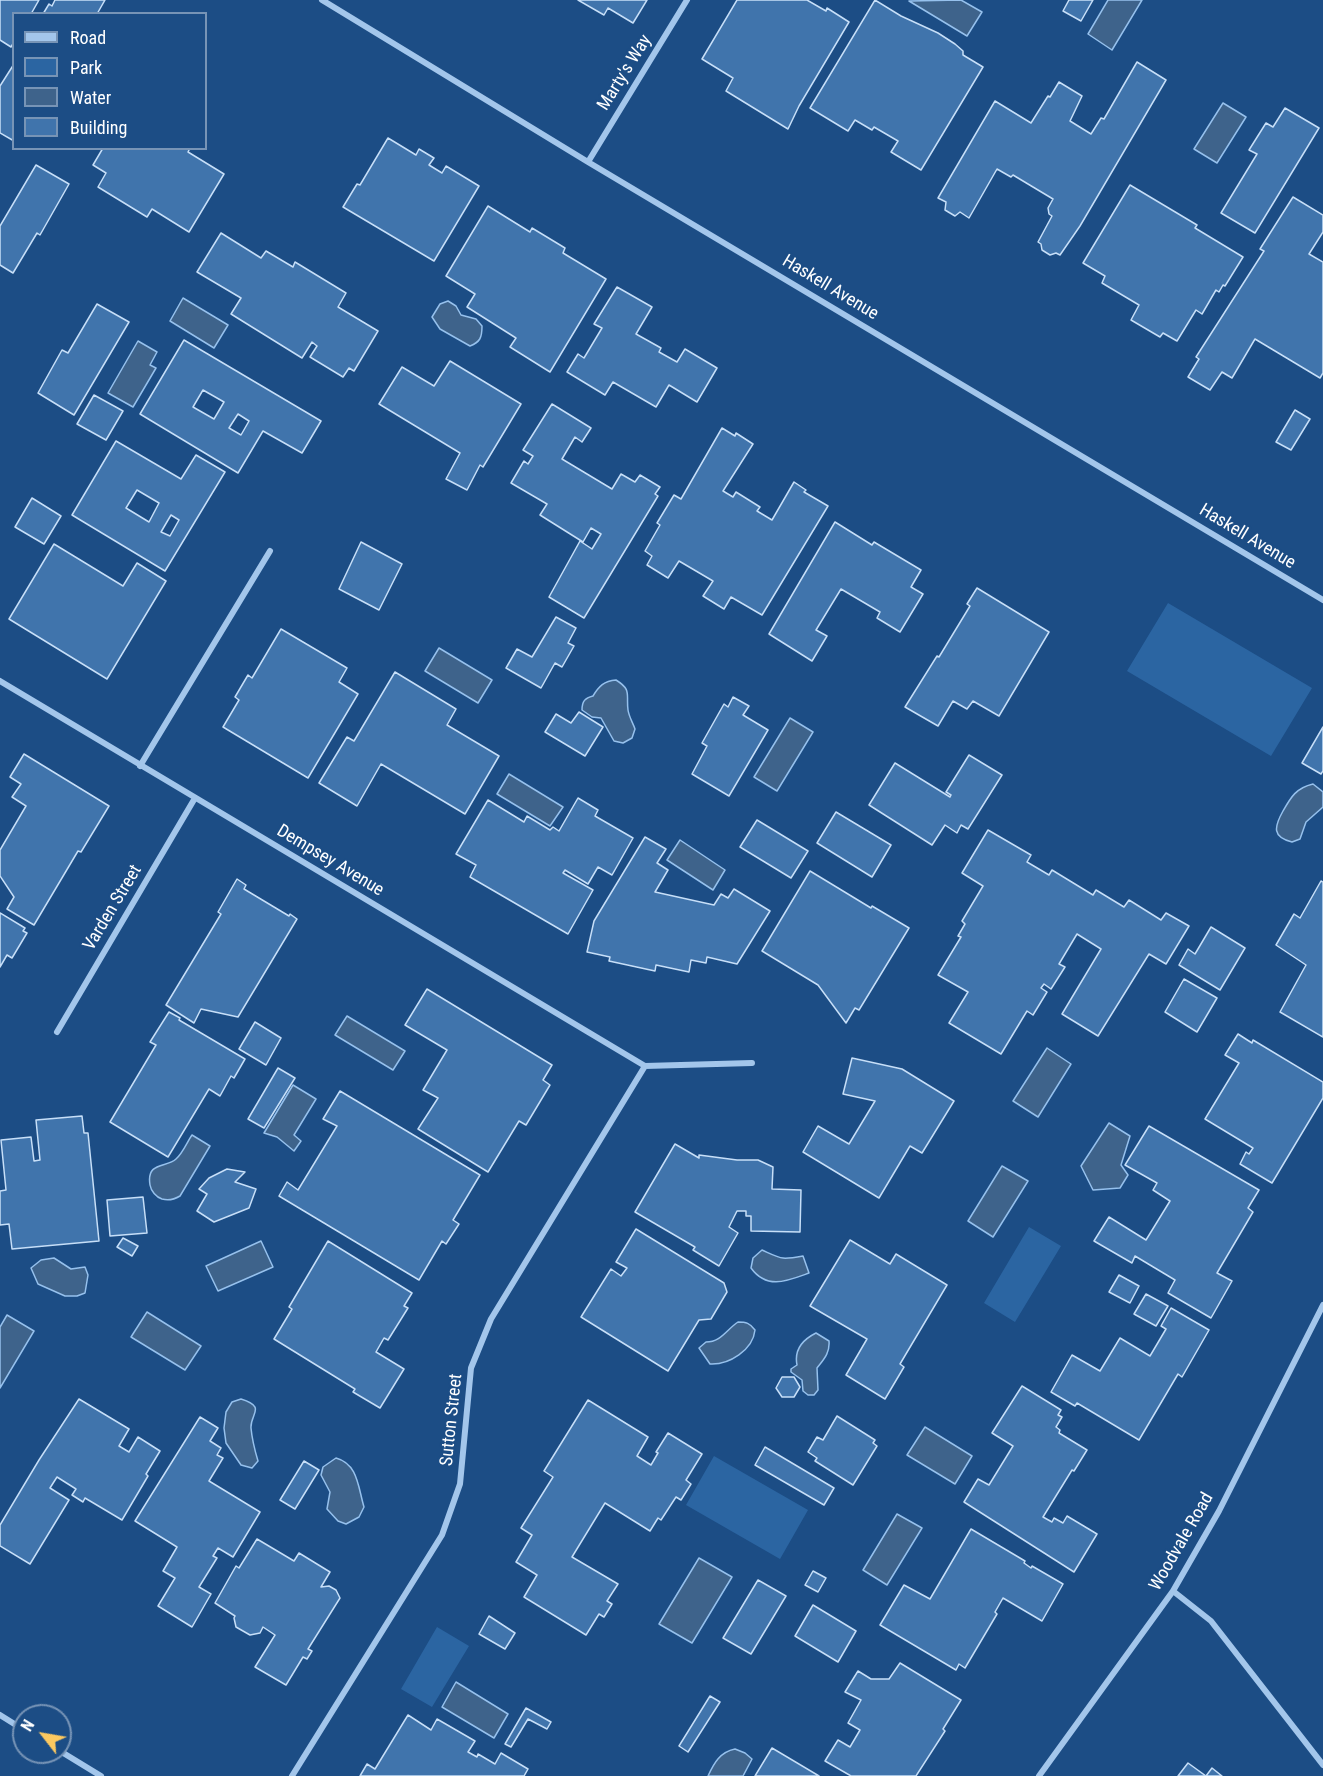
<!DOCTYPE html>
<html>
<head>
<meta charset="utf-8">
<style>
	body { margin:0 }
	#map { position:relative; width:1323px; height:1776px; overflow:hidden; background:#1c4d85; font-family:"Roboto Condensed",sans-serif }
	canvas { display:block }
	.legend { position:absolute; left:12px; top:12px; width:195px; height:138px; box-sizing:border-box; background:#1c4d85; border:2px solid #7794b6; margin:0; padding:8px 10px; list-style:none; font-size:18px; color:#fff }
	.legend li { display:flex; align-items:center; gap:12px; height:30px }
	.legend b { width:30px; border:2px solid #7794b6 }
	.north { position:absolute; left:12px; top:1704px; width:60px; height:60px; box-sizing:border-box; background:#1c4d85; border:2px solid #7794b6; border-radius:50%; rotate:301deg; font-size:16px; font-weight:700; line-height:24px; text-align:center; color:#fff }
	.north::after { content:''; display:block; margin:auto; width:21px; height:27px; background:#fcc960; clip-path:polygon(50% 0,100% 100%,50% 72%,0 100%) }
</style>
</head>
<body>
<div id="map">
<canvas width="1323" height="1776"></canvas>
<ul class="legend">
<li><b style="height:8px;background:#a3c6eb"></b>Road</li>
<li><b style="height:16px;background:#2b65a2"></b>Park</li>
<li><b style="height:16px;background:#3e638b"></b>Water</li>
<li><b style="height:16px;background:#4074ac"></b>Building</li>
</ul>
<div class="north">N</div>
</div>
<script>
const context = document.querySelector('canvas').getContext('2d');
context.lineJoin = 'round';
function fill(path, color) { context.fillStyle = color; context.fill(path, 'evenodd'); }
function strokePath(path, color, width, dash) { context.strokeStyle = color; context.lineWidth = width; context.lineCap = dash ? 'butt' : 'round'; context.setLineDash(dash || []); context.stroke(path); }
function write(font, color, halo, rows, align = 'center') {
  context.font = font + ' "Roboto Condensed",sans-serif'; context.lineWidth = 4.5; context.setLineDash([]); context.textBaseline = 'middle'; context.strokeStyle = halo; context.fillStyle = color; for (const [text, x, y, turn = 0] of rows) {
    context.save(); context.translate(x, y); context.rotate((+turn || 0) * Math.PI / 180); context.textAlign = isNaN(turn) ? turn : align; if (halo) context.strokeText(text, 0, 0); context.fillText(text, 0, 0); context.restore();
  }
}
const green = new Path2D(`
	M1168,603l144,85 -41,68 -144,-85z
	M1029,1227l32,19 -46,76 -31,-19z
	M714,1456l94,54 -28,49 -94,-54z
	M437,1627l32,19 -37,61 -31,-18z`);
const water = new Path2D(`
	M961,0l21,12 -15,24 -58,-35z
	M1108,0h34l-30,50 -24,-16z
	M1223,103l23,14 -29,46 -23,-14z
	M183,298l45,27 -14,23 -44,-27z
	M448,301l8,5 5,9 15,4 6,7c0,12 -2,16 -12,20l-30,-17 -8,-12 8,-13z
	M138,341l19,11 -7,13 6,3 -23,39 -25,-14z
	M439,648l53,32 -14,23 -53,-32z
	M616,680c16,10 10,14 12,30 1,7 5,13 7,19l-3,9 -9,5 -9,-2 -13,-23 -9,-1 -10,-7c0,-9 3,-12 11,-14 6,-10 11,-15 23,-16z
	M790,718l23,14 -36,59 -23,-14z
	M509,774l54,33 -13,19 -53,-32z
	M1313,784l10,8v15l-17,15 -6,17 -8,3c-20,-5 -18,-15 -9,-31 8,-14 13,-23 30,-27z
	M680,840l45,30 -12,20 -46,-30z
	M347,1016l58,35 -12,19 -58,-35z
	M1047,1048l24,16 -33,53 -25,-16z
	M293,1085l23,14 -22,36 7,6 -7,10 -17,-14 -13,-4z
	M1109,1123l21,13 -9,29 7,10 -8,13 -27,2 -12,-24z
	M192,1135l18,11 -30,50c-5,3 -11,5 -18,3 -6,-2 -11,-8 -12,-14 -4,-24 17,-17 26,-26 7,-6 11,-17 16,-24z
	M1002,1166l26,15 -35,56 -25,-16z
	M261,1241l12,26 -55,24 -12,-25z
	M762,1250c20,9 19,10 41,6l6,17c-22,8 -42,17 -58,-5l2,-10z
	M54,1258l17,11 14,-2 3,8 -3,18 -8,3h-12l-27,-12 -7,-16 10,-8z
	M147,1312l54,34 -16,24 -54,-33z
	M7,1315l27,16 -34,57v-61z
	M738,1322c8,0 12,1 17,8 -2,20 -26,35 -45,34l-11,-16 7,-6c15,0 20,-12 32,-20z
	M816,1333l13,8c1,12 -5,18 -12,27l1,22 -4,5h-6l-5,-4 -1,-11 -11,-8v-3l6,-4c-3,-15 5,-25 19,-32z
	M241,1399c26,8 9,15 10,29 1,11 4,23 7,33l-6,7 -11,-3 -15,-22 -2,-15 2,-16 6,-10z
	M925,1427l47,29 -17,28 -48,-29z
	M336,1458c22,6 22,29 28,49l-5,10 -13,7 -8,-3 -11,-12 3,-17 -9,-17 2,-8z
	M897,1514l25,14 -35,57 -24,-15z
	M699,1558l33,19 -40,66 -33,-19z
	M456,1682l52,32 -14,24 -52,-31z
	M735,1749l10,4 7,6 -9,17h-35c6,-13 12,-24 27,-27z`);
const building = new Path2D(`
	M0,0h39l-8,14h-17v28l-3,5 -11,-7z
	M55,0h50l-8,14h-54l6,-10 3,2z
	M578,0h69l-14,23 -25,-15 -4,7z
	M737,0h70l19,11 1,-3 22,14 -50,84 -11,23 -62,-38 7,-13 -31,-19z
	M875,0l26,16 37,17 17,11 8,7v4l20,12 -62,103 -30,-18 7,-11 -24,-14 -2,3 -17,-10 -7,11 -38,-23z
	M1069,0h24l-12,21 -18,-10z
	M1137,62l29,18 -86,146 -20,29 -4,-2 -6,2 -8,-5 -1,-6 -3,-2 14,-26 -3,-2 -1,-6 5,-9 -40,-24 -2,2 -14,-8 -28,49 -9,-6 -5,4 -10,-6 1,-8 -8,-4 57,-97 36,22 17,-27 2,1 9,-15 23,14 -12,25 21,13 10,-16 3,1z
	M14,64v77l-14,-8v-47z
	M1285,108l34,20 -64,105 -34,-20 36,-59 -8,-4 17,-27 7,4z
	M388,138l28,17 3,-6 15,9 -5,7 13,8 4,-7 33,20 -45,75 -91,-54 14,-23 3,1z
	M103,148h87l-2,4 36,22 -35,58 -37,-23 -5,8 -49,-30 8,-14 -13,-8z
	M36,165l33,19 -29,51 -3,-2 -24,40 -13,-8v-39z
	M1130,185l67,40 -2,3 48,29 -18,29 -2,-1 -4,7 -3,-2 -14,24 -6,-4 -19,31 -14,-8 -3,4 -29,-17 8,-15 -37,-22 3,-7 -22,-13z
	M1293,197l30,18v17l-14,22 14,8v111l-3,5 -65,-39 -23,39 -10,-6 -12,18 -22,-13 11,-18 -3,-2 68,-106 -4,-2z
	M488,206l42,26 2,-4 33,20 -2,5 43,26 -56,93 -40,-25 6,-9 -49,-31 8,-13 -29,-18z
	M221,233l40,25 5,-7 27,16 2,-5 51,31 -8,14 40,24 -24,40 -5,-3 -6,9 -33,-20 7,-11 -5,-4 -10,16 -71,-44 10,-16 -44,-26z
	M617,287l35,20 -16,27 25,14 -2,4 18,10 8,-13 32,19 -20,34 -28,-17 -13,22 -43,-25 -8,13 -38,-23 11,-18 6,4 18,-30 -8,-4z
	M97,304l32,18 -55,93 -36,-22 24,-43 6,3z
	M184,340l137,81 -19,32 -39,-22 -25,42 -98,-59zM203,390l21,12 -10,17 -21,-12zM238,414l11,7 -8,14 -12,-7z
	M450,361l71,43 -38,63 -3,-2 -13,25 -21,-11 14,-26 -81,-49 23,-37 32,19z
	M94,395l29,16 -17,29 -29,-16z
	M552,404l39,24 -9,14 -7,-5 -13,22 50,30 9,-15 14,8 5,-7 20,12 -5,7 3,2 -74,122 -35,-21 31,-56 12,8 9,-15 -10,-6 -8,14 -43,-27 7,-11 -36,-21 13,-22 4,3 5,-8 -10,-6z
	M1295,410l15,9 -19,31 -15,-8z
	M722,428l13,8 1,-3 17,11 -30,47 10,6 3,-5 24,15 -3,4 15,9 22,-38 12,8 -2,2 24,14 -66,109 -31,-18 -7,12 -21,-13 10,-15 -34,-20 -11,17 -21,-13 5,-9 -7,-5 15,-26 -3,-2 17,-28 7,4z
	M116,441l65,38 15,-24 29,17 -60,99 -93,-56zM137,490l22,13 -10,19 -23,-14zM171,515l8,5 -9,16 -9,-4z
	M32,498l29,18 -17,28 -29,-17z
	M835,522l37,23 2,-3 47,28 -10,17 12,7 -23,38 -23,-14 3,-6 -39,-23 -25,41 11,6 -15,25 -43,-27z
	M361,542l41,22 -23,46 -40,-21z
	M54,544l69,42 14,-23 29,18 -59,98 -98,-60z
	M977,588l72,44 -50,84 -26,-15 -6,8 -14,-8 -15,25 -33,-19 32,-51 2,1 31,-51 -3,-2z
	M556,617l20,11 -8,15 6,3 -12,21 -7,-4 -14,25 -35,-20 11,-19 15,8z
	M281,629l66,39 -8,14 19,12 -50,84 -85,-51 16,-27 -4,-3 13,-22 4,3z
	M395,672l61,37 -9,16 52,31 -34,58 -84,-50 -24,42 -38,-23 28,-46 7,4z
	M733,697l16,9 -6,9 25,15 -39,66 -37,-22 15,-28 -5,-3 22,-39 4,3z
	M579,712l24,15 -18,29 -40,-24 11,-18 15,9z
	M1323,727v44l-2,3 -19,-11z
	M24,754l85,52 -28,46 -3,-1 -44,74 -27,-16 7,-12 -14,-21v-26l26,-44 -14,-9 9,-13 -11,-7z
	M969,755l33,20 -34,54 -7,-4 -4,8 -12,-8 -13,20 -63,-40 26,-42 55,34 1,-2 -5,-3z
	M578,798l20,12 -3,6 38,22 -21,37 -14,-8 -10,17 -23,-14 -2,3 30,17 -25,44 -98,-57 6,-12 -20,-11 32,-54 36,22 3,-6 23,14 3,-3 6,4z
	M836,812l55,33 -19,32 -55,-34z
	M757,820l51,31 -17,27 -51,-31z
	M988,830l43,25 -4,7 22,13 3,-5 41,25 3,-5 28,17 5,-7 32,20 5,-7 23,13 -23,38 -17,-10 -51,82 -36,-22 39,-65 -24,-15 -18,30 6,3 -14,22 -7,-5 -3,4 6,4 -14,23 -6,-4 -26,43 -52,-31 19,-31 -30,-17 23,-38 -3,-1 7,-12 -3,-3 21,-35 -21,-13z
	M645,837l21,12 -9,14 11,7 -13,22 59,13 7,-11 7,4 6,-9 36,22 -33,53 -30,-7 -1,6 -15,-3 -2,12 -33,-7 -1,6 -46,-10 1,-4 -23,-5 7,-31z
	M810,871l61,37 1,-2 37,22 -50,82 -4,-2 -9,15 -28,-38 -56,-34z
	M237,879l9,6 -2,4 45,27 1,-2 7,5 -59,98 -37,-8 -7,14 -28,-18 55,-91 -3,-2z
	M1321,881l2,1v155l-43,-25 26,-47 -30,-20 18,-31 6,4z
	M0,913l25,15 -2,3 4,2 -15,25 -5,-3 -7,12z
	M1211,927l34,21 -25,42 -41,-25 9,-16 7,5z
	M1184,979l33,19 -20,34 -32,-20z
	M427,989l125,76 -9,15 7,5 -24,40 -7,-4 -31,51 -70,-43 20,-31 -15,-8 24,-40 -42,-25z
	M169,1012l11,6 -1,2 66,39 -11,19 -3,-2 -11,20 -11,-7 -41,68 -58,-35 46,-77 -6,-3z
	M255,1022l26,16 -15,27 -27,-16z
	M1238,1034l14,9 1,-3 70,42v16l-51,85 -32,-19 6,-12 3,2 4,-6 -48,-29 34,-56 -14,-8z
	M852,1058l50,11 52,32 -32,52 -12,-7 -31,52 -76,-46 15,-26 31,18 26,-43 -32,-7z
	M278,1068l17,10 -31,50 -16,-9z
	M340,1091l140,84 -27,45 6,4 -13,20 -4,-3 -23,39 -140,-84 8,-14 11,8 39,-64 -14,-7z
	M82,1116l2,17h4l11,108 -87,8 -3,-25 -9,1v-34l6,-1 -5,-50 30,-3 3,24 6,-1 -4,-40z
	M1149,1126l110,64 -11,18 5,4 -36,61 15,8 -21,37 -43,-25 7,-13 -40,-24 -3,7 -38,-22 15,-24 37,23 24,-39 -17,-11 4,-7 -32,-18z
	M675,1144l24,14v-3l38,5h21l15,7 -1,22 29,1 -1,42 -49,-1v-15h-5v-5h-9l-8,16 9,6 -19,33 -26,-16 2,-3 -60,-35z
	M227,1169l18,3 -10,10 21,7 -7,19 -35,14 -17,-11 10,-17 -8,-5 10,-11z
	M143,1197l4,36 -37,3 -3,-36z
	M636,1229l88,54 3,9 -16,27 -12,1 -31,51 -87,-54 30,-48 10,7 6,-8 -11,-6z
	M123,1238l15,8 -6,10 -15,-9z
	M850,1240l40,24 6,-10 51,31 -47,79 4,3 -19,32 -39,-24 21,-36 -57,-33z
	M328,1241l84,52 -8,13 4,2 -20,32 -4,-2 -8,14 28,17 -24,39 -27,-16 2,-3 -81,-50 18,-30 -3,-2z
	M1119,1275l20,11 -9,17 -21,-11z
	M1146,1294l22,12 -12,20 -22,-12z
	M1171,1308l38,22 -27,47 -4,-3 -39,66 -62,-37 -2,3 -24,-14 21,-37 28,16 20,-33 30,18 16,-27 -5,-3z
	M782,1377h12l6,10 -6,10h-12l-6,-9z
	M1022,1386l39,24 -3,5 4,2 -6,10 4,3 -1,3 28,17 -13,21 -2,-1 -29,47 9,5 2,-4 9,5 4,-7 30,18 -23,38 -110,-70 14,-23 11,6 24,-39 -21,-13z
	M79,1399l50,30 -10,17 10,6 9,-15 22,14 -14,23 2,2 -26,44 -37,-22 -2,4 -11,-7 4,-6 -19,-12 -7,11 19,12 -39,64 -30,-18v-21l39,-65z
	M588,1400l60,37 -11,19 14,9 7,-12 -2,-1 12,-19 34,21 -16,26 5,4 -10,16 -5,-3 -15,23 -3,-2 -8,13 -45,-28 -33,54 46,27 -11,17 5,3 -8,13 -5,-3 -13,21 -62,-38 13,-22 -21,-13 16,-27 -11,-7 32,-51 -9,-6z
	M837,1416l38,24 -2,3 4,3 -24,39 -38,-24 2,-3 -9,-6 9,-15 6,3z
	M200,1417l18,11 -8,13 11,7 -4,7 6,3 -14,23 51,31 -27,45 -15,-9 -5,8 4,2 -18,29 12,7 -19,33 -34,-21 17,-28 -12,-7 14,-24 -42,-26z
	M765,1447l69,41 -10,17 -69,-40z
	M304,1461l15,9 -24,39 -15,-9z
	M971,1529l54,32 -1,2 7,5 1,-2 31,18 -21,37 -39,-23 -8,14 2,2 -32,54 -6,-4 -3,6 -76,-45 24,-40 26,14z
	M257,1539l37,22 5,-8 31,19 -9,15 8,-1 7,4 4,8 -32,51 4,2 -5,8 -4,-2 -17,28 -31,-18 20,-32 -12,-8 -3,6 -10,2 -14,-8 -2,-9 1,-2 -20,-13 21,-37 3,2z
	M813,1571l13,7 -8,14 -13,-7z
	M758,1580l28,16 -35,58 -28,-16z
	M813,1605l43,26 -18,31 -43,-26z
	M489,1616l26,17 -10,16 -26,-15z
	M900,1663l61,37 -18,29 2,2 -29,45h-65l-26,-15 13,-21 12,7 10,-17 -12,-7 13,-23 -16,-8 13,-21 13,8h18z
	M710,1696l10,6 -32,50 -9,-6z
	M526,1708l25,14 -4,7 -19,-10 -17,28 -6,-3z
	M408,1715l23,15 6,-11 38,22 -7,11 9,5 1,-3 17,10 6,-11 27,16 -4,7h-164l7,-12 8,5z
	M772,1748l47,28h-64z
	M1188,1763l18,13h-28z
	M1212,1768l10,8h-16z`);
const minor = new Path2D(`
	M322,0l266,162 735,438
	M588,162l99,-162
	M0,681l645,385
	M140,766l130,-215
	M57,1032l138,-234
	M1173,1591l38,30 112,144
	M0,1715l24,15
	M60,1751l41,25
	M292,1776l150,-241 18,-51 11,-116 20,-49 154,-253 107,-3
	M1039,1776l134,-185 46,-80 104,-206`);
const streetNames = [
	["Marty's Way",625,73,-58],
	["Haskell Avenue",830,288,31],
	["Haskell Avenue",1247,537,31],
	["Dempsey Avenue",330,861,31],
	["Varden Street",113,908,-59],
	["Sutton Street",452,1420,-84],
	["Woodvale Road",1182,1542,-60]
];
fill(green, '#2b65a2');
fill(water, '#3e638b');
strokePath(water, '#96c1ed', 1.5);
fill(building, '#4074ac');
strokePath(building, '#c7dff8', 1.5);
strokePath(minor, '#a3c6eb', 6);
write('18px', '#fff', '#1c4d85', streetNames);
</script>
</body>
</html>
